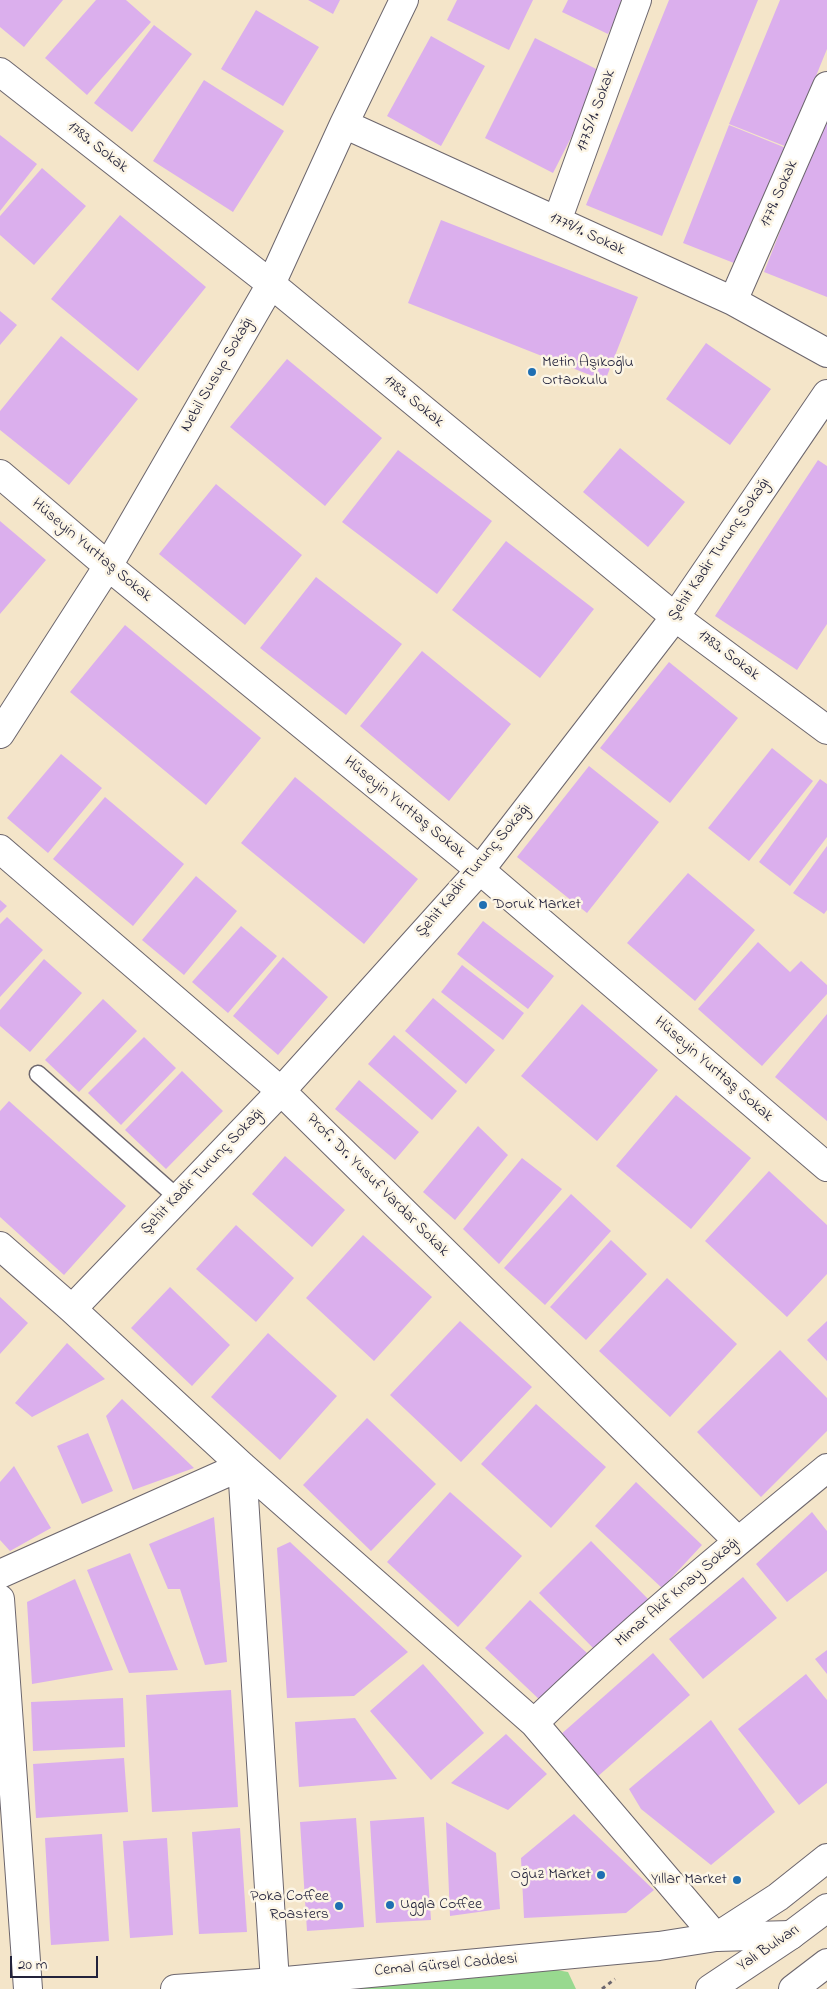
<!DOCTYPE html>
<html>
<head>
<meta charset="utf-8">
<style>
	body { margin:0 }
	#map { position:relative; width:827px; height:1989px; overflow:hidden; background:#f4e5c9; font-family:"Indie Flower",sans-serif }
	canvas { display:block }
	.scale { position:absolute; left:10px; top:1956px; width:88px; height:22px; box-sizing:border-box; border:2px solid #22223b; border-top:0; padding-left:6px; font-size:15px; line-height:18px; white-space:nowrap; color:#22223b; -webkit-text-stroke:4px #fcf5e5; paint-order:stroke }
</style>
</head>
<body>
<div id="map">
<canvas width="827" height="1989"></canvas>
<div class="scale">20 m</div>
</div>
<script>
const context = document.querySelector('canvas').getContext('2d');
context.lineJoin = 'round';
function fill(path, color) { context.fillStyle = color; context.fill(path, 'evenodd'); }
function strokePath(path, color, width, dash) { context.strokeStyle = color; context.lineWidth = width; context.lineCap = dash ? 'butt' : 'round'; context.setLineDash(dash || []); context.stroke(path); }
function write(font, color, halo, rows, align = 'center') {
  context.font = font + ' "Indie Flower",sans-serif'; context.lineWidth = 5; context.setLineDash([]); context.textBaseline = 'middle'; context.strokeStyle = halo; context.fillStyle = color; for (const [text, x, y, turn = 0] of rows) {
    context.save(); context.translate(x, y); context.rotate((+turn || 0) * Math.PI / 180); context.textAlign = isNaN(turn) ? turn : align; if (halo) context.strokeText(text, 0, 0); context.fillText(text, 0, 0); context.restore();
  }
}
const green = new Path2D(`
	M498,1960l70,12 8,17h-257z`);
const building = new Path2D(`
	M0,0h63l-39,47 -24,-20z
	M96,0h30l25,22 -64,73 -42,-37z
	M308,0h32l-7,14z
	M457,0h76l-24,50 -62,-30z
	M568,0h57l-17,34 -46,-22z
	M669,0h89l-96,236 -76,-31z
	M780,0h47v49l-40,98 -58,-23z
	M256,10l63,37 -36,59 -62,-37z
	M154,25l38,29 -60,78 -38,-29z
	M431,36l54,30 -44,80 -54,-30z
	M535,38l69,35 -51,100 -68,-35z
	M204,80l80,51 -51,81 -80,-51z
	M827,113v184l-63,-25z
	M729,125l57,23 -47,117 -56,-22z
	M0,135l37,29 -37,47z
	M42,168l44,38 -52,59 -34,-30v-19z
	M120,215l86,72 -68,84 -87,-72z
	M441,220l197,77 -33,84 -197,-78z
	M0,311l17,14 -17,20z
	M61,336l77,63 -69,86 -69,-55v-19z
	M706,343l65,46 -41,56 -64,-46z
	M287,359l95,79 -57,68 -95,-79z
	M620,448l65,54 -37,45 -65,-55z
	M398,450l94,71 -55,73 -95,-72z
	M818,460l9,6v158l-30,46 -82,-54z
	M216,484l86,71 -57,70 -86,-71z
	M0,521l46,39 -46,54z
	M506,541l88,68 -54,69 -88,-68z
	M316,577l86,67 -56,71 -86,-67z
	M125,625l136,113 -55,67 -136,-113z
	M422,651l89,73 -62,77 -89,-75z
	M669,662l69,56 -68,85 -70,-55z
	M772,748l41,33 -64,80 -41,-33z
	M61,754l41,34 -54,65 -41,-35z
	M589,766l70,56 -72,91 -70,-56z
	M295,777l123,102 -54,65 -123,-101z
	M820,779l7,5v53l-37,49 -31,-24z
	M105,797l79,67 -51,62 -80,-67z
	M827,846v64l-3,4 -31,-21z
	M688,873l67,57 -60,71 -68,-58z
	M196,876l41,35 -53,64 -42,-35z
	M0,900l7,6 -7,7z
	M7,917l36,33 -43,47v-73z
	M483,921l71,55 -26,33 -71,-55z
	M241,926l36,30 -49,57 -36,-31z
	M758,942l32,30 11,-11 26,24v9l-65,72 -64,-57z
	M283,957l45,40 -50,58 -45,-39z
	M44,959l38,34 -52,59 -30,-26v-16z
	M462,965l62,48 -21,27 -62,-48z
	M433,998l62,52 -29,34 -61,-53z
	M103,999l34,32 -58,61 -34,-32z
	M582,1004l76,66 -61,71 -76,-65z
	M827,1014v107l-52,-44z
	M394,1035l63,56 -25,29 -64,-56z
	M144,1037l32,31 -55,57 -33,-32z
	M182,1071l41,40 -57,58 -41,-39z
	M359,1080l60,52 -24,28 -60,-51z
	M676,1095l75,63 -60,71 -75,-63z
	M9,1101l117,105 -62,69 -64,-58v-106z
	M478,1126l30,29 -53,65 -32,-28z
	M285,1156l60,54 -33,37 -60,-53z
	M522,1158l40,31 -63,75 -36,-35z
	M769,1171l58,54v49l-40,43 -82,-76z
	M571,1194l40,37 -66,74 -41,-37z
	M236,1225l58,53 -38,44 -60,-53z
	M363,1235l69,62 -58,64 -68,-63z
	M611,1240l36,34 -61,66 -36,-33z
	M667,1278l70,66 -67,73 -71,-66z
	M170,1287l60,58 -38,41 -61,-58z
	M0,1297l28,26 -28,31z
	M460,1321l72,66 -71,75 -71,-67z
	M827,1321v40l-20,-21z
	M268,1333l69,63 -57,64 -69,-63z
	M67,1343l38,36 -73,38 -17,-14z
	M780,1350l47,48v33l-66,66 -64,-65z
	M122,1399l72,69 -61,22 -27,-74z
	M536,1404l70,63 -55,61 -70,-64z
	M367,1418l69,66 -65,67 -68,-66z
	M88,1433l25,58 -31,13 -25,-58z
	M14,1466l37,62 -41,23 -10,-11v-58z
	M636,1482l66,63 -40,43 -67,-62z
	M450,1492l72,64 -64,71 -71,-65z
	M812,1512l15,19v40l-40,31 -31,-38z
	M214,1517l13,145 -22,3 -25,-76h-12l-19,-45z
	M591,1541l59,60 -52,52 -59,-60z
	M290,1542l118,110 -54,44 -67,2 -10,-150z
	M130,1553l48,117 -49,3 -42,-103z
	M743,1577l34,41 -74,61 -34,-40z
	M75,1579l38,91 -81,14 -5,-82z
	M530,1600l57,53 -45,49 -57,-54z
	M827,1650v24l-12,-15z
	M653,1653l37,42 -94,83 -37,-42z
	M423,1664l61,69 -53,47 -61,-69z
	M806,1674l21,26v83l-28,22 -61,-76z
	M231,1690l7,117 -86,5 -6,-117z
	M123,1698l2,49 -92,4 -2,-49z
	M355,1718l42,61 -98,8 -4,-65z
	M711,1720l64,92 -64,53 -70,-56 -12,-20z
	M506,1734l41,40 -39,36 -57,-27z
	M124,1758l4,54 -92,6 -3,-54z
	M574,1814l80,76 -28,23 -102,5 -3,-60z
	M424,1817l7,103 -55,3 -6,-102z
	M356,1818l8,109 -57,4 -7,-109z
	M446,1822l50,31 4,56 -50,7z
	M240,1828l7,104 -48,2 -7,-102z
	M102,1834l7,107 -58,4 -6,-107z
	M167,1838l6,97 -43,3 -7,-97z`);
const path = new Path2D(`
	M602,1989l13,-10`);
const service = new Path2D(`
	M38,1074l140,124`);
const minor = new Path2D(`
	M0,72l271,212 404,333 152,113
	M344,124l389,177 94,52
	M557,221l80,-221
	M733,301l94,-215
	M0,474l108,92 372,304 347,297
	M0,734l108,-168 163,-282 73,-160 60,-124
	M0,849l281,242 457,450
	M0,1246l72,63 170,157 292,257 182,214 62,-40 49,-39
	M72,1309l209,-218 199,-221 195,-253 152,-223
	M0,1574l242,-108 33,516 24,7
	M0,1599l28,390
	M534,1723c93,-90 193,-173 293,-255`);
const tertiary = new Path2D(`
	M175,1989l100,-7 384,-36 57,-9 75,-2`);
const primary = new Path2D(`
	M710,1989l81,-54 36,-27
	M793,1989l34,-26`);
const markers = [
	[532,372,5,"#1f6fb2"],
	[483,905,5,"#1f6fb2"],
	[601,1875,5,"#1f6fb2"],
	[737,1880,5,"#1f6fb2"],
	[390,1905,5,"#1f6fb2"],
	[339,1906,5,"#1f6fb2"]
];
const streetNames = [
	["1775/1. Sokak",597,111,-70],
	["1783. Sokak",97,148,38],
	["1779. Sokak",780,194,-66],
	["1779/1. Sokak",587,235,25],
	["Nebil Susup Sokağı",218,375,-60],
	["1783. Sokak",413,402,39],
	["Şehit Kadir Turunç Sokağı",720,550,-56],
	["Hüseyin Yurttaş Sokak",91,551,40],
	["1783. Sokak",728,656,37],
	["Hüseyin Yurttaş Sokak",404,808,39],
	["Şehit Kadir Turunç Sokağı",474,871,-50],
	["Hüseyin Yurttaş Sokak",713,1070,41],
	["Şehit Kadir Turunç Sokağı",203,1172,-46],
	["Prof. Dr. Yusuf Vardar Sokak",377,1186,45],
	["Mimar Akif Kınay Sokağı",678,1593,-41],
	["Yalı Bulvarı",769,1949,-34],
	["Cemal Gürsel Caddesi",446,1966,-5]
];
const poiNames = [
	["Metin Aşıkoğlu",542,363],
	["Ortaokulu",542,381],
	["Doruk Market",493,905],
	["Oğuz Market",591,1875,"right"],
	["Yıllar Market",727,1880,"right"],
	["Poka Coffee",329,1897,"right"],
	["Roasters",329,1915,"right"],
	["Uggla Coffee",400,1905]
];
fill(green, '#98d98f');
fill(building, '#dbafed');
strokePath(service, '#6c666d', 19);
strokePath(minor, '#6c666d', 30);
strokePath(tertiary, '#6c666d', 30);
strokePath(primary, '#6c666d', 30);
strokePath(path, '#6c666d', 3, [4, 4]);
strokePath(service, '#fff', 16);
strokePath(minor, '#fff', 28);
strokePath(tertiary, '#fff', 28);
strokePath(primary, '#fff', 28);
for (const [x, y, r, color] of markers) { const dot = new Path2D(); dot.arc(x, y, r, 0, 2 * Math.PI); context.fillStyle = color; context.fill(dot); strokePath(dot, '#fcf5e5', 2); }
write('16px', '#22223b', '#fcf5e5', streetNames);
write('16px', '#22223b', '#fcf5e5', poiNames, 'left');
</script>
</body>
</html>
